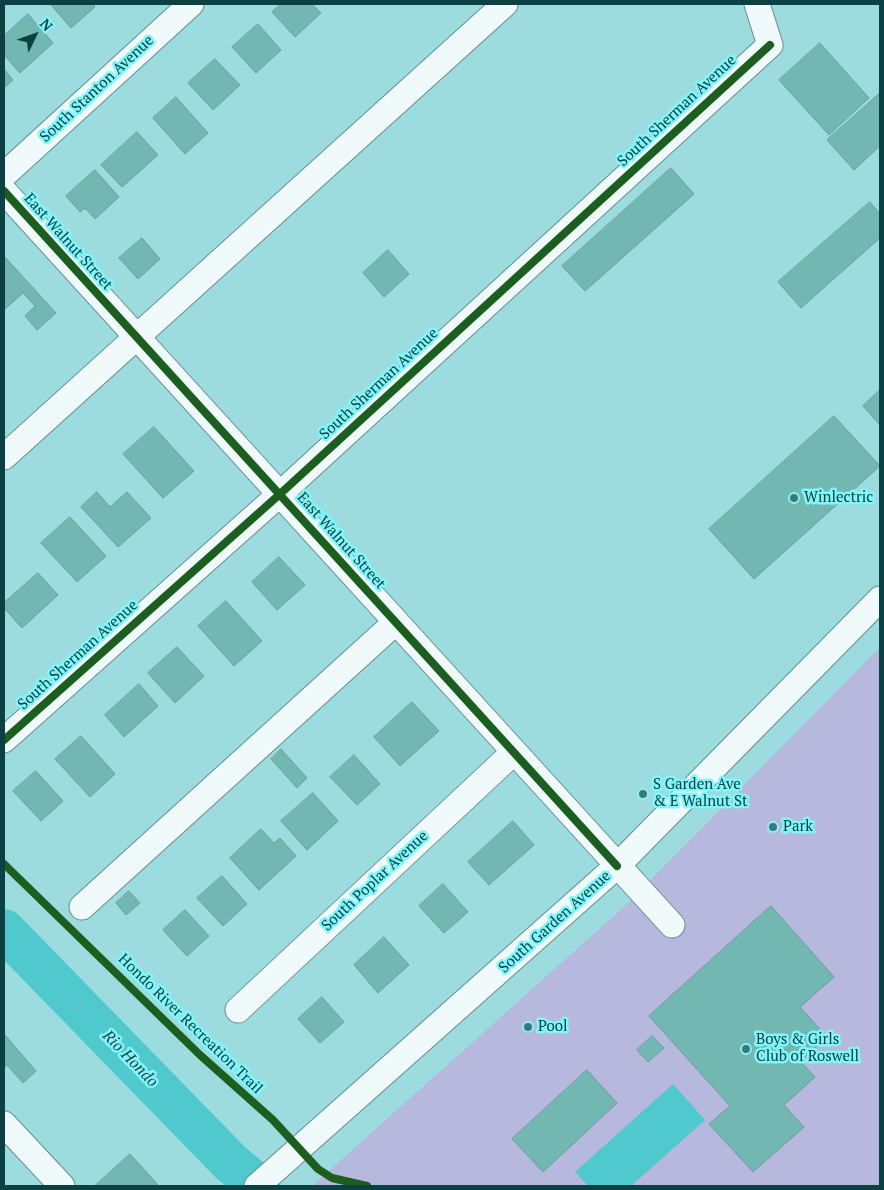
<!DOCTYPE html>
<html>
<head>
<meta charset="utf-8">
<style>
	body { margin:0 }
	#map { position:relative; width:884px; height:1190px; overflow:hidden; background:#9cdcdf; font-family:"PT Serif",serif }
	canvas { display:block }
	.frame { position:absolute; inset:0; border:5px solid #0b4142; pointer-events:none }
	.north { position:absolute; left:10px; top:10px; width:50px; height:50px; -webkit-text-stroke:4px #81f6fa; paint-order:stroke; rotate:48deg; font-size:14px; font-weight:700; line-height:20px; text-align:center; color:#0b4142 }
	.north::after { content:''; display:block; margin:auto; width:18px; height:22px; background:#0b4142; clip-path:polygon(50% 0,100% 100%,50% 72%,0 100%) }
</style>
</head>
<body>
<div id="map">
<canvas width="884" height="1190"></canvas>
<div class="frame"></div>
<div class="north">N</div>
</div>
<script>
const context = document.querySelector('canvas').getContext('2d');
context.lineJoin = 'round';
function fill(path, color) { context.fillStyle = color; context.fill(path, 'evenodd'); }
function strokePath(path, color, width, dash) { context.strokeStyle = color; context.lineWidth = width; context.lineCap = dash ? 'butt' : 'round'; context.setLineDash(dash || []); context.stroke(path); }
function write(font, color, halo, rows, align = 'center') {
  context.font = font + ' "PT Serif",serif'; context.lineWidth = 5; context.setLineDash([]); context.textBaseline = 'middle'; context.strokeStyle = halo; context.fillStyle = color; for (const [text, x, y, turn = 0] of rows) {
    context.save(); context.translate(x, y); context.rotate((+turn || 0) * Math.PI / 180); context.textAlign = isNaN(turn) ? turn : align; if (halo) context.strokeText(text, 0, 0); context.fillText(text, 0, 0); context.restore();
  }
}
const green = new Path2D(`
	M880,647v539h-568l314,-281z`);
const water = new Path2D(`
	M673,1084l32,36 -74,66h-43l-13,-14z`);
const river = new Path2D(`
	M4,930l227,233 28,23`);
const building = new Path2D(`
	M53,4h39l3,3 -24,21 -20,-23z
	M281,4h31l9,9 -26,24 -23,-25z
	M28,14l25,29 -33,30 -16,-18v-19z
	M258,24l23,26 -25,23 -24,-26z
	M820,43l49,55 -40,37 -50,-55z
	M215,59l25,26 -27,25 -25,-27z
	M4,69l9,11 -9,8z
	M880,93v53l-26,24 -27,-30z
	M176,97l32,36 -23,21 -32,-36z
	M137,132l21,23 -36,32 -21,-22z
	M671,168l23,26 -109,97 -23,-25z
	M95,170l24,27 -24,22 -10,-11 -5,4 -14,-16z
	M870,202l10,12v24l-79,70 -23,-26z
	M142,238l18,21 -22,20 -19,-21z
	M388,250l21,24 -25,23 -21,-24z
	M4,256l52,57 -19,17 -12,-14 10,-10 -12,-13 -19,17z
	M880,390v35l-17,-19z
	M834,416l46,50 -126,113 -45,-50z
	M154,427l40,44 -31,27 -40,-44z
	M97,492l13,15 17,-15 24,26 -33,29 -37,-40z
	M70,517l36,39 -29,26 -36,-39z
	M279,557l26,28 -28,25 -25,-28z
	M38,573l20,22 -36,33 -18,-20v-5z
	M226,601l36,40 -28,25 -36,-40z
	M177,647l27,29 -29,27 -27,-30z
	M139,684l19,22 -34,31 -19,-22z
	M412,702l27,29 -39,35 -26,-29z
	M81,736l34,38 -25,23 -35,-38z
	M281,749l26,29 -10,10 -26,-29z
	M354,755l26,29 -23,21 -27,-28z
	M36,771l27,30 -22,20 -28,-30z
	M313,793l25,28 -31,29 -26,-29z
	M513,821l21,24 -45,40 -21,-23z
	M261,829l13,14 6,-5 16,18 -37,34 -29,-32z
	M222,876l25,28 -24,22 -26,-28z
	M443,884l25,28 -24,21 -25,-27z
	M129,891l11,12 -14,12 -10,-12z
	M771,906l63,71 -34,30 27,30 -27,24 15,16 -31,28 20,22 -51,45 -44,-48 21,-18 -81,-90z
	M185,910l24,26 -22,20 -24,-26z
	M384,937l25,28 -31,28 -24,-28z
	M322,997l22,25 -24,21 -22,-24z
	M4,1034l32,37 -13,12 -16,-18 -3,2z
	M652,1036l12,12 -16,14 -11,-12z
	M587,1070l30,33 -74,69 -31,-33z
	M130,1154l29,32h-64z`);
const minor = new Path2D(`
	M4,175l187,-171
	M4,191l668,734
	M4,457l501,-453
	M4,740l276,-246 490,-449 -13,-41
	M82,907l314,-285
	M238,1010l275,-257
	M4,1124l58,62
	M257,1186l360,-320 263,-267`);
const cycleway = new Path2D(`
	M4,191l613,675
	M4,740l276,-246 490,-449
	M4,864l196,191 73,65 45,49 14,9 35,8`);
const markers = [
	[794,498,5,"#3e7779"],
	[643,794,5,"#3e7779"],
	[773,827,5,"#3e7779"],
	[528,1027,5,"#3e7779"],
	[746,1049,5,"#3e7779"]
];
const streetNames = [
	["South Stanton Avenue",97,89,-43],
	["South Sherman Avenue",677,111,-43],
	["East Walnut Street",68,242,48],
	["South Sherman Avenue",379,384,-43],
	["East Walnut Street",341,541,48],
	["South Sherman Avenue",78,655,-42],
	["South Poplar Avenue",375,881,-43],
	["South Garden Avenue",555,922,-42],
	["Hondo River Recreation Trail",190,1024,44]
];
const poiNames = [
	["Winlectric",804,498],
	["S Garden Ave",653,785],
	["& E Walnut St",653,802],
	["Park",783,827],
	["Pool",538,1027],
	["Boys & Girls",756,1040],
	["Club of Roswell",756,1057]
];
const waterNames = [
	["Rio Hondo",130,1059,46]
];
fill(green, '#b6b8dd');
fill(water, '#50c9ce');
strokePath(river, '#50c9ce', 42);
fill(building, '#72b7b2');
strokePath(building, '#6f9d9b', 1);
strokePath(minor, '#668e90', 27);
strokePath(minor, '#f0fafa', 25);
strokePath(cycleway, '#1b5e20', 8);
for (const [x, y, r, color] of markers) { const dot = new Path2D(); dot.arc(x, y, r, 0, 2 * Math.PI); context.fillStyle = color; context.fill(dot); strokePath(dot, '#81f6fa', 2); }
write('15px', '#0b4142', '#81f6fa', streetNames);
write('15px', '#0b4142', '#81f6fa', poiNames, 'left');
write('italic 16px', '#264344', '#81f6fa', waterNames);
</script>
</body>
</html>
